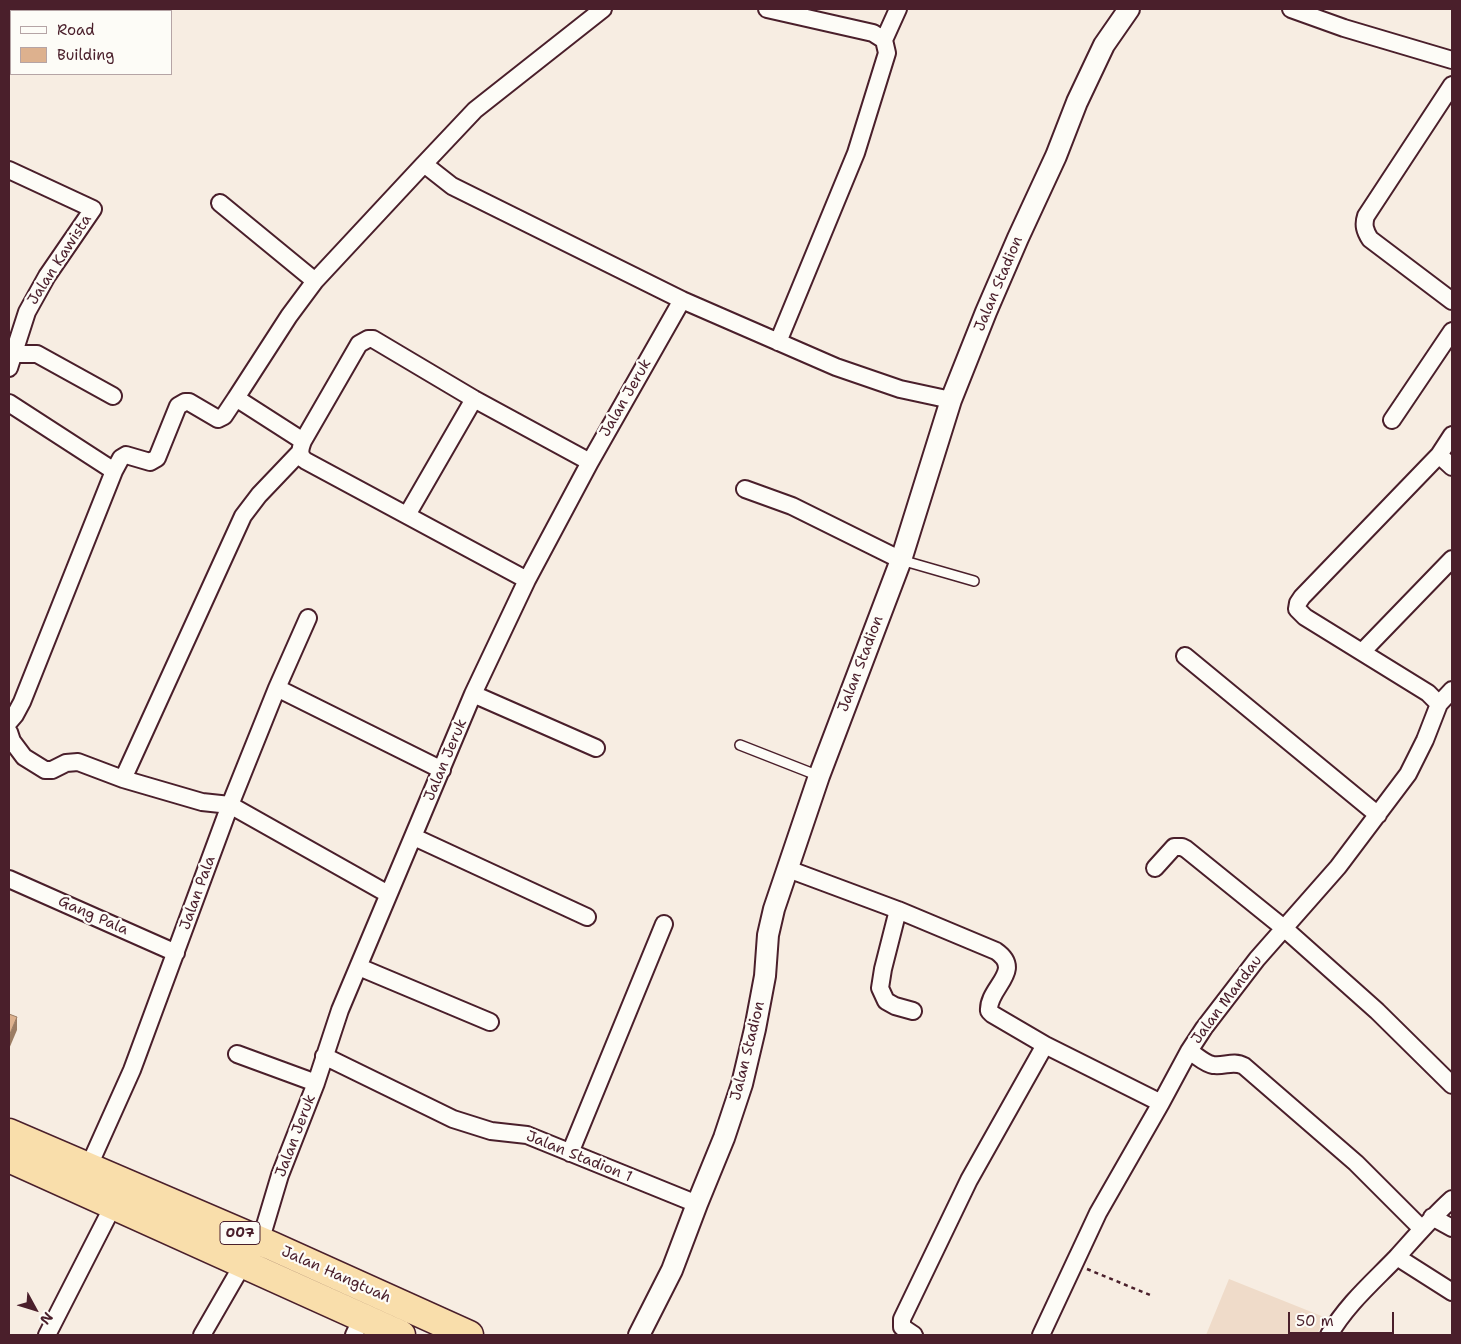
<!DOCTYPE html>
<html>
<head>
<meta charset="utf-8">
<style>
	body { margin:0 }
	#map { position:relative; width:1461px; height:1344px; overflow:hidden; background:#f7ede2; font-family:"Shantell Sans",sans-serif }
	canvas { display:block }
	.frame { position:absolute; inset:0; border:10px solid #4a1f2b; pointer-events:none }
	.legend { position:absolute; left:10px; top:10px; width:162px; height:65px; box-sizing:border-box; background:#fdfcf7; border:1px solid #b5a4a5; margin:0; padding:6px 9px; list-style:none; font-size:15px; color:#4a1f2b }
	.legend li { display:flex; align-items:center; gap:10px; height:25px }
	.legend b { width:25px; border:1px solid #b5a4a5 }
	.north { position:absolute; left:10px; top:1284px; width:50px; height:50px; -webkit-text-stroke:4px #fdfcf7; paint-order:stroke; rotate:129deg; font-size:14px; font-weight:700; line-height:20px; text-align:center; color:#4a1f2b }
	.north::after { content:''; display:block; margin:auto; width:18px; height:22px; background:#4a1f2b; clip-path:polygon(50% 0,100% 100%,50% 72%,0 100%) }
	.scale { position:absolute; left:1288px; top:1312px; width:106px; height:22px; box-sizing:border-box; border:2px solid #4a1f2b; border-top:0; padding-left:6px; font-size:15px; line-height:18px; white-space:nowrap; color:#4a1f2b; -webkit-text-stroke:4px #fdfcf7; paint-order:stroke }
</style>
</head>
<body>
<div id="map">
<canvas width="1461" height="1344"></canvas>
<div class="frame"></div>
<ul class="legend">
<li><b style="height:6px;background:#fdfcf7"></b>Road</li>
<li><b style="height:14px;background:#ddb18e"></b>Building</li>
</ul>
<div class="north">N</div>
<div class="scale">50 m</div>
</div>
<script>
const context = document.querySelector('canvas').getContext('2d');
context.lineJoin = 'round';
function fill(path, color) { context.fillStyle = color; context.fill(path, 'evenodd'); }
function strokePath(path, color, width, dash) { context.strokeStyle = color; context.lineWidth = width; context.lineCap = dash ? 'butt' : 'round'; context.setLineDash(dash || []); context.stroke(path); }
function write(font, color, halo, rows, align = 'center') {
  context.font = font + ' "Shantell Sans",sans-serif'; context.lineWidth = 4.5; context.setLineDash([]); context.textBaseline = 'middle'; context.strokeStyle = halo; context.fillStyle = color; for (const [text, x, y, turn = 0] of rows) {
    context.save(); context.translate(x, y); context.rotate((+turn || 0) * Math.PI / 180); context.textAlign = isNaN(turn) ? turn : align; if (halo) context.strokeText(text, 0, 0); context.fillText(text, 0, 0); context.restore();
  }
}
const built = new Path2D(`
	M1229,1279l95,38 -7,18h-111z`);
const path = new Path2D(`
	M1087,1269l63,26`);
const service = new Path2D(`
	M901,560l73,21
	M740,745l79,31`);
const minor = new Path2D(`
	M603,9l-128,101 -51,54 28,22 230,114 154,67 64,22 51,11
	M767,9l106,24 11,7 3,13 -31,100 -78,189
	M1291,9l53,19 108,32
	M884,40l14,-31
	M1452,85l-86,131c-3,9 -1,15 4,23l82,62
	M9,170l84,39 -46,67 -20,36 -18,56
	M220,203l95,78
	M13,354h24l76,42
	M236,398l53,-82 26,-35 109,-117
	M9,403l105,68
	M1392,420l60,-89
	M1452,435l-13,20 13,12
	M1439,455l-137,142 -4,6 -1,6 8,8 123,76 11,11
	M745,489l47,17 109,54
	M407,515l67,-116
	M527,580l-221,-119c-8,-5 -6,-12 -3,-20l56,-97 9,-5h5l101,60 116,63
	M1362,652l90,-93
	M1185,656l193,159
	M277,688l165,82
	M473,694l123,54
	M9,722l6,-7 7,-13 92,-231 7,-13 5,-3 24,7 7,-4 21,-52 7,-4h4l29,17 6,-3 12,-18 67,43
	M9,732l3,9 12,16 21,13h7l14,-7 12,-1 45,17 79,23 28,3 158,89
	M123,779l120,-263 16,-21 41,-43
	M414,837l173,80
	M1155,868l19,-21h8l4,2 99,80 92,82 75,74
	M788,869l110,41 98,41c29,20 -9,37 -7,60l3,3 53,31 116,58
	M9,879l167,74
	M898,910l-15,59 -3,19 6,13 9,5 18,5
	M359,967l131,55
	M1189,1051c7,4 16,13 24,14 11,2 20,-5 31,1l112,97 66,66
	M237,1054l79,29
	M324,1056l129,63 38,12 36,4 170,69
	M570,1153l94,-229
	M88,1168l44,-98 98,-265 47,-117 31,-70
	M1432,1217l20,11
	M260,1242l20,-67 36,-92 24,-73 133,-316 54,-114 63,-118 92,-162
	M1397,1257l55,35
	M47,1335l67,-131
	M202,1335l41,-71
	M354,1335l8,-17
	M914,1335l-12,-8v-8l67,-139 76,-135
	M1041,1335l57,-122 63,-110 28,-52 15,-23 53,-69 81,-92 70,-93 17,-34 14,-36 13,-14
	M1329,1335c18,-31 44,-53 68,-78 18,-20 35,-40 55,-58`);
const tertiary = new Path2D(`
	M639,1335l33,-65 25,-66 27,-66 18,-54 13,-55 10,-53 3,-41 6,-26 45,-133 82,-216 50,-160 35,-88 32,-74 38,-82 21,-54 27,-57 25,-36`);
const trunk = new Path2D(`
	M9,1133l263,113 197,89
	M9,1158l392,177`);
const shadedWall = new Path2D(`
	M17,1017v13l-8,19v-13z`);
const building = new Path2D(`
	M9,1014l8,3 -8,19z`);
const shields = [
	[240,1233,40]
];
const shieldNames = [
	["007",240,1233]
];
const streetNames = [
	["Jalan Kawista",60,260,-57],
	["Jalan Stadion",999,284,-67],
	["Jalan Jeruk",626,398,-60],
	["Jalan Stadion",861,664,-69],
	["Jalan Jeruk",446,760,-67],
	["Jalan Pala",198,893,-70],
	["Gang Pala",93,916,24],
	["Jalan Mandau",1227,1000,-53],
	["Jalan Stadion",748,1051,-76],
	["Jalan Jeruk",296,1136,-69],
	["Jalan Stadion 1",579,1157,22],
	["Jalan Hangtuah",336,1275,24]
];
fill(built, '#efdbc9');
strokePath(service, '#4a1f2b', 12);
strokePath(minor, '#4a1f2b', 20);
strokePath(tertiary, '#4a1f2b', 24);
strokePath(trunk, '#4a1f2b', 31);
strokePath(path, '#4a1f2b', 2.5, [4, 4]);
strokePath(service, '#fdfcf7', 9);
strokePath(minor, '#fdfcf7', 16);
strokePath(tertiary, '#fdfcf7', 20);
strokePath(trunk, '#f9deab', 28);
fill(shadedWall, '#9b7c63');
fill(building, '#ddb18e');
strokePath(building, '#9b7c63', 1);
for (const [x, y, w] of shields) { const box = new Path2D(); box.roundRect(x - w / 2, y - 11.5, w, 23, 4); context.fillStyle = '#fdfcf7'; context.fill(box); strokePath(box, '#4a1f2b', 1); }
write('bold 14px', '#4a1f2b', null, shieldNames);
write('15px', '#4a1f2b', '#fdfcf7', streetNames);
</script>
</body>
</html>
